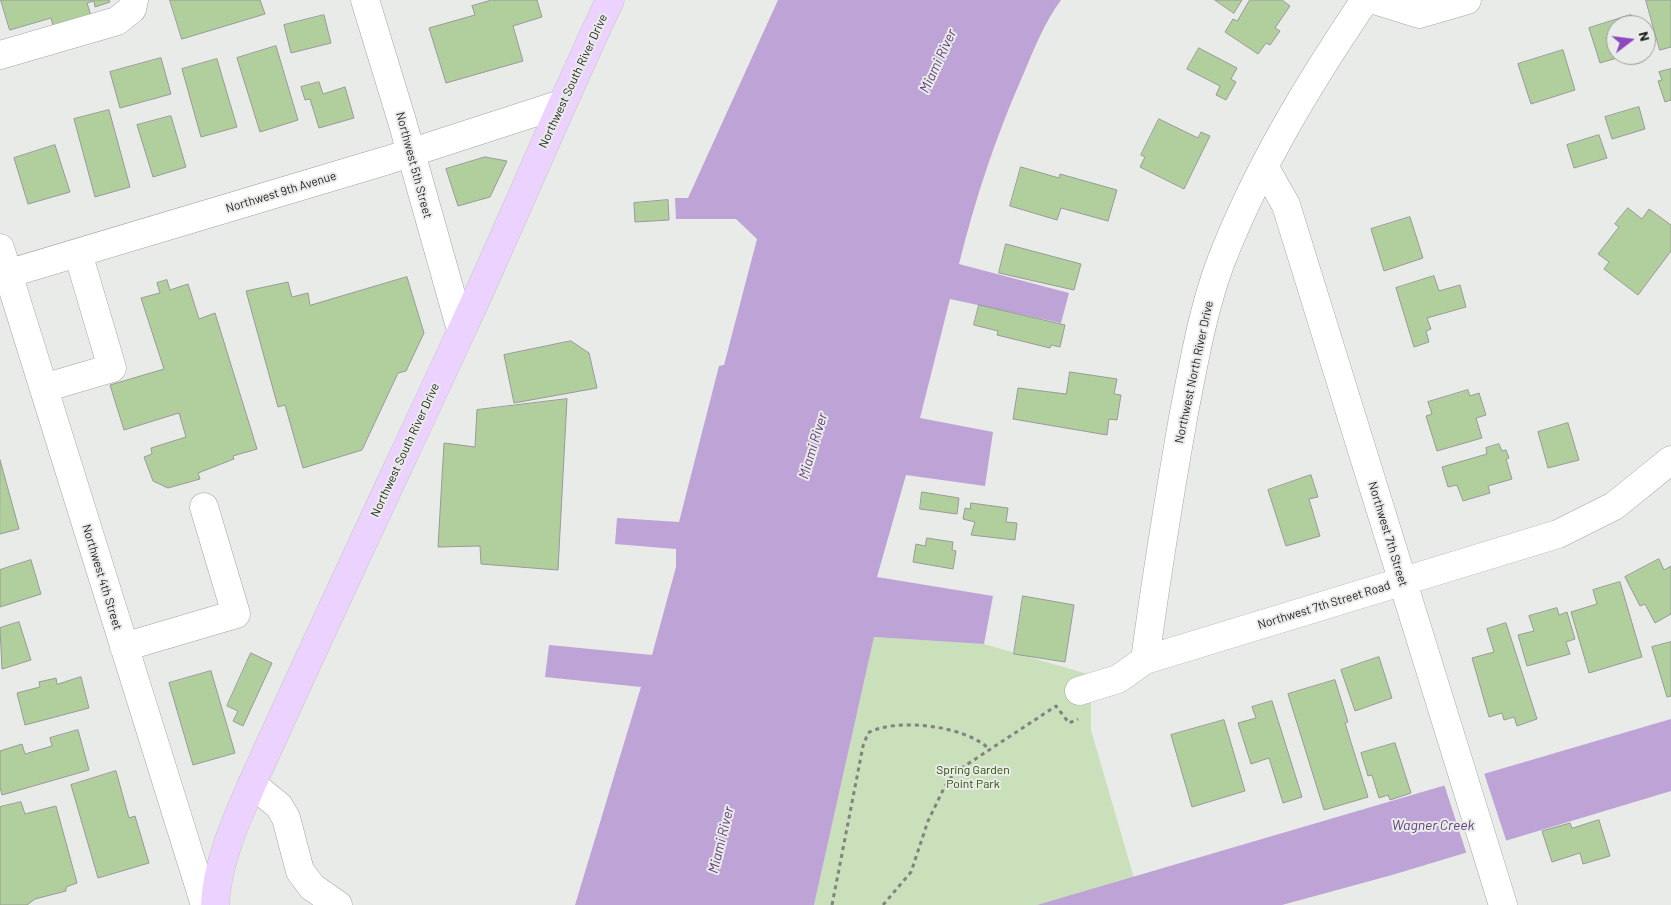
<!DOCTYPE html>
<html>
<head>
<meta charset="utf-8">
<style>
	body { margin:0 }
	#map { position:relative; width:1671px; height:905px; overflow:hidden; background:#e9ebe8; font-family:Barlow,sans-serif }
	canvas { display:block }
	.north { position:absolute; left:1606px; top:15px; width:50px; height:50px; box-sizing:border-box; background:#e9ebe8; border:1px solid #989997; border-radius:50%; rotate:75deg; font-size:14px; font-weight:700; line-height:20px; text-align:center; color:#1f1f1e }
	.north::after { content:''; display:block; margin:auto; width:18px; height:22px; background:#8c48bc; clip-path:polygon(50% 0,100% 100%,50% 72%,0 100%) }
</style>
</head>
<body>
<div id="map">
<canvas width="1671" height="905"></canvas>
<div class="north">N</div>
</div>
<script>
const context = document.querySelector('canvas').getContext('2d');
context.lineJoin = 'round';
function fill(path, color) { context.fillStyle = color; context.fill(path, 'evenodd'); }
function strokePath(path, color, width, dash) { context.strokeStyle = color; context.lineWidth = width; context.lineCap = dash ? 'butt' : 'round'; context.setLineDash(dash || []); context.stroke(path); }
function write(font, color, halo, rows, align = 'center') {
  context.font = font + ' Barlow,sans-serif'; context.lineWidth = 4; context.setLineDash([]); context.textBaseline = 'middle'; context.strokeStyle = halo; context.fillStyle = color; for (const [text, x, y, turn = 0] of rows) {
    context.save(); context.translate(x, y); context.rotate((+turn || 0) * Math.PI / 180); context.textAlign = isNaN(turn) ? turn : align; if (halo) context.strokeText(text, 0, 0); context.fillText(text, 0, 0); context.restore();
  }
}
const green = new Path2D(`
	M874,637l110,7 107,31v55l43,148 -97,27h-223z`);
const water = new Path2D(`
	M778,0h283c-17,23 -27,49 -38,75 -27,61 -48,124 -64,189l110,29 -8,30 -111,-24 -30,119 73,14 -8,54 -79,-11 -29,102 116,19 -9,48 -110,-7 -60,268h-239l66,-218 -96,-10 4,-32 103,10 24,-88v-18l-61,-5 2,-26 62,4 40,-156 5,-1 33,-126 -21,-20h-60l-1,-21h13z
	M1671,719v72l-279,84 -110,30h-245z`);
const pier = new Path2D(`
	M1483,770l24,73 -40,12 -24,-74z`);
const building = new Path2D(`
	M1,0h108l1,2 -15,5 -1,-6 -7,2 6,19 -38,11 -4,-15 -41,12z
	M170,0h90l5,14 -83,25z
	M492,0h45l5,17 -29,9 10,35 -77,22 -17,-55 46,-13 -3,-9z
	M1215,0h27l-8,13z
	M1250,0h32l8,6 -15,22 5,3 -10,14 -4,-2 -8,11 -33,-22 8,-13 4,2z
	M1646,0h25v47l-11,3z
	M324,15l7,28 -40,10 -7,-28z
	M1631,15l3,10h-18v30h11l-27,8 -11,-35z
	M276,46l22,74 -38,12 -23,-74z
	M1199,48l38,20 -6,11 5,3 -10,18 -10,-5 4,-9 -33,-17z
	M1563,50l12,40 -44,14 -13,-40z
	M161,58l10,36 -51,14 -10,-36z
	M217,59l20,68 -36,10 -19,-68z
	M1671,69v31l-6,2 -7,-21 4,-1 -3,-8z
	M319,82l4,12 22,-7 9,31 -35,10 -9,-29 -5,1 -4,-13z
	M1639,107l6,22 -33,10 -7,-22z
	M109,110l21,77 -35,10 -21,-78z
	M171,116l15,51 -33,10 -16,-52z
	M1159,119l39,19 3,-6 9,4 -26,53 -44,-22 5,-10 -4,-2z
	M1599,135l8,23 -33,10 -7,-23z
	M55,145l15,47 -42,12 -14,-46z
	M485,157l22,4 -17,36 -32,9 -12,-37z
	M1021,167l38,11 1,-4 57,16 -9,31 -47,-13 -4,12 -47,-14z
	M668,200l1,20 -34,2 -1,-19z
	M1628,208l14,11 7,-10 22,16v26l-33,44 -34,-26 5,-7 -11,-8 21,-27 -4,-3z
	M1410,217l13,41 -39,13 -13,-42z
	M1006,244l75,20 -7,26 -75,-17z
	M1434,276l5,15 21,-6 6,22 -39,11 4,11 -5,2 3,11 -15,5 -18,-59z
	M407,277l17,56 -18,38 -8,2 -36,77 -59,18 -18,-63 -7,2 -32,-116 42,-9 4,15 16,-4 2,12z
	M167,280l3,10 18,-6 11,35 16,-6 42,136 -24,7 1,3 -36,14 2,6 -32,9 -15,-7 -9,-24 8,-3 -1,-6 35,-11 -7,-24 -55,17 -14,-45 54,-16 -23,-71 19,-5 -3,-10z
	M979,305l86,20 -5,22 -9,-2 -1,3 -53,-13 1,-4 -24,-6z
	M571,341l18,12 8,35 -83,15 -10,-48z
	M1070,372l47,7 -3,15 7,1 -4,25 -8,-1 -2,16 -94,-16 5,-31 48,6z
	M1468,390l2,6 9,-3 7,22 -10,3 6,20 -45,13 -11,-35 6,-2 -4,-12z
	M567,399l-9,171 -77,-6 -1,-18 -42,1 6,-104 31,4 2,-37z
	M1568,423l11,37 -31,8 -10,-36z
	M1499,444l3,7 4,-1 3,8 -3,1 6,20 -24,7 2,7 -27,8 -6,-16 -9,2 -6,-20 45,-13 -1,-6z
	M0,460l19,69 -19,5z
	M1311,475l7,22 -9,2 11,37 -34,10 -18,-56z
	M922,492l37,6 -2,16 -37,-5z
	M971,503l37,5 -2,14 11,1 -2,17 -44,-5 4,-13 -12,-3 2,-11 5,1z
	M927,538l26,4 -1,8 4,1 -3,18 -40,-7 3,-18 9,2z
	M1659,559l5,11 7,-4v48l-16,9 -10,-19 -5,2 -15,-29z
	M31,560l10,34 -41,13v-37z
	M1620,582l22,75 -53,16 -18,-61 26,-8 -4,-14z
	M1023,596l51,9 -9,57 -51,-8z
	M1557,608l2,7 8,-3 8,27 -9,3 4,12 -43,12 -9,-31 16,-4 -5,-15z
	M19,622l12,38 -29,9 -2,-41z
	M1506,623l31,96 -20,7 -3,-9 -10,3 -2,-7 -13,4 -17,-59 22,-6 -7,-23z
	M1671,642v54l-4,1 -15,-50z
	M251,653l21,10 -29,63 -10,-5 5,-10 -11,-5z
	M1379,657l13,41 -37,13 -14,-41z
	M211,671l24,82 -42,12 -24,-82z
	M81,677l8,31 -64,17 -8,-32 23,-6 -1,-5 17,-4 1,6z
	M1335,680l13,42 -3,1 23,74 -44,13 -36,-116z
	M1272,701l30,96 -19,6 -14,-45 -18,6 -13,-41 18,-5 -4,-11z
	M1224,720l21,71 -53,16 -21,-72z
	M78,730l11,40 -87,25 -2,-8v-36l22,-7 3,10 27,-8 -2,-8z
	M1395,743l16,50 -21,7 -2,-5 -9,3 -7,-23 -4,1 -7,-23z
	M116,771l13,47 6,-2 14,47 -51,15 -27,-93z
	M21,802l4,12 31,-8 21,77 -11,4v4l-31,8 -8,6h-27v-98z
	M1599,820l11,36 -27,8 -3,-11 -28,9 -10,-31 28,-8 2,5z`);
const path = new Path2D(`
	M832,905l31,-159 5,-13c29,-16 98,-7 121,16
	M883,905l28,-33 17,-51 16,-33 10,-15 102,-67 13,17 9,-4`);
const minor = new Path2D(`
	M365,0l37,121 59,209
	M1374,0l45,14 48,-14
	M0,55l117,-34 15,-12 2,-9
	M1265,168l21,37 217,700
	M0,248l205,657
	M0,276l388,-116 173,-56
	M44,388l68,-20 -34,-115
	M124,647l112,-33 -32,-107
	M1145,660c11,-81 24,-162 38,-242 10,-51 19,-105 37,-154 36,-94 89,-181 145,-264
	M1079,691l39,-12 27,-19 413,-126 56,-28 57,-46
	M252,784l27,22 7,12 14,53 12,16 26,18`);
const major = new Path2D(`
	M215,905c2,-42 20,-82 37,-121 68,-151 139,-301 209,-452 51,-110 97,-222 149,-332`);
const streetNames = [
	["Northwest South River Drive",573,81,-65],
	["Northwest 5th Street",414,165,75],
	["Northwest 9th Avenue",281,192,-17],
	["Northwest North River Drive",1194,372,-78],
	["Northwest South River Drive",405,450,-65],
	["Northwest 7th Street",1388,534,73],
	["Northwest 4th Street",102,577,73],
	["Northwest 7th Street Road",1324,605,-17]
];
const parkNames = [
	["Spring Garden",973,770],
	["Point Park",973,784]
];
const waterNames = [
	["Miami River",938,61,-65],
	["Miami River",813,446,-73],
	["Wagner Creek",1433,825],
	["Miami River",721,840,-76]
];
fill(green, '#c9e0bb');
fill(water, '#bea3d6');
fill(pier, '#e9ebe8');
fill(building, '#b0cf9d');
strokePath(building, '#989a97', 1);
strokePath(minor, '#a4a6a3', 29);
strokePath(major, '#c5c5c4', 29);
strokePath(path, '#828381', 3, [4, 4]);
strokePath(minor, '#fff', 28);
strokePath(major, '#ebd2ff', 28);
write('12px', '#1f1f1e', '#e9ebe8', streetNames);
write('12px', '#294d01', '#e9ebe8', parkNames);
write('italic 14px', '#633f7e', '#e9ebe8', waterNames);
</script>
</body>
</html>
